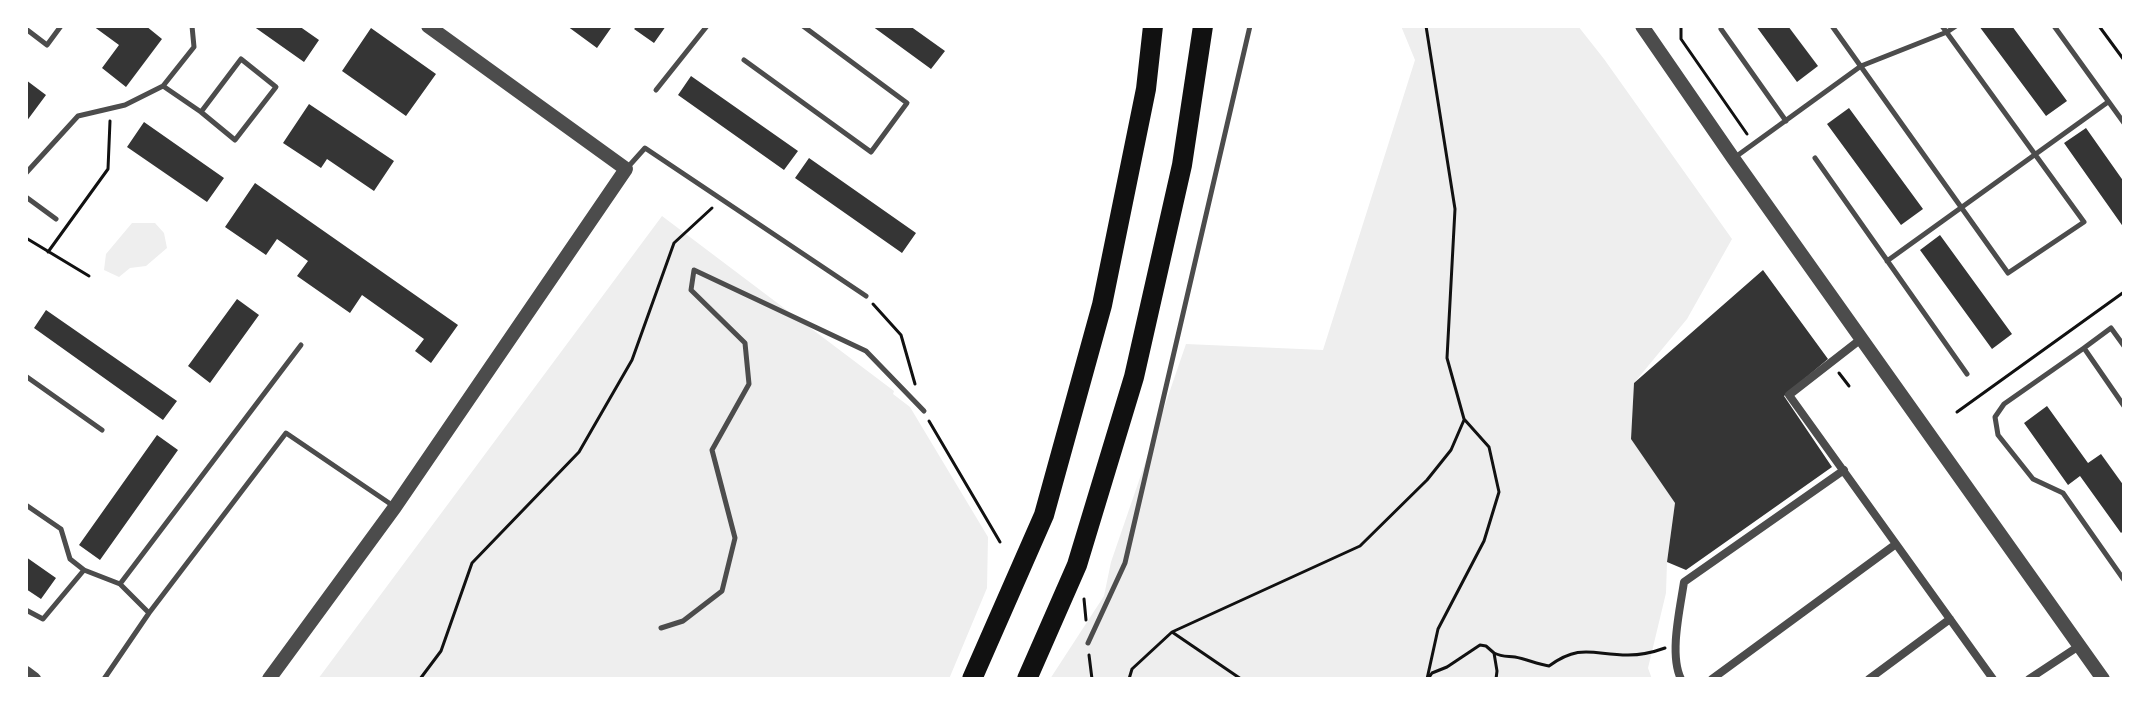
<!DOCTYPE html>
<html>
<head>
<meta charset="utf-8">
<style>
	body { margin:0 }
	#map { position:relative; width:2150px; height:705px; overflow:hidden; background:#fff; font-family:"PT Sans Narrow",sans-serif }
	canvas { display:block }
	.frame { position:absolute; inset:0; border:28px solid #fff; pointer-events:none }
</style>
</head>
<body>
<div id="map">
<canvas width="2150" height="705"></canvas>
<div class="frame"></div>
</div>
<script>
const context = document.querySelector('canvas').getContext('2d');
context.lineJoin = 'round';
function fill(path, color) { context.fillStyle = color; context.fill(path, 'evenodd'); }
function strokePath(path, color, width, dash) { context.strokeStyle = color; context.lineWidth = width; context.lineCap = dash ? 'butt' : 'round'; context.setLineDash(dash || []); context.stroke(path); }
const green = new Path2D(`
	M1401,26h177l26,33 128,180 -45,80 -53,64 -3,56 44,64 -8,59 -1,31 -18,75 4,11h-602l54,-83 7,-34 75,-218 137,6 92,-290z
	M662,216l232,175 -1,3 17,13 78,130 -1,51 -38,91h-631z
	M132,223h23l9,10 3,15 -21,18 -16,2 -11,9 -15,-7 2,-16z`);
const building = new Path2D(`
	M93,26h53l16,13 -36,48 -24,-19 17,-23z
	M253,26h46l20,14 -15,22z
	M567,26h41l3,2 -14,20z
	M637,26h29l-12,17 -20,-14z
	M872,26h38l35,25 -14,18z
	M1756,26h32l30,40 -21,16z
	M1979,26h33l55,75 -21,15z
	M371,28l65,46 -30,42 -64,-45z
	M691,76l107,75 -14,19 -106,-75z
	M26,80l20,15 -20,27z
	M309,104l85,57 -20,30 -47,-32 -6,9 -38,-25z
	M1849,108l74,101 -22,16 -74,-101z
	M144,122l80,56 -17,24 -80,-55z
	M2086,128l38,54v46l-60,-85z
	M809,158l107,75 -14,20 -107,-75z
	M255,183l203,142 -27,38 -16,-12 9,-12 -62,-44 -12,18 -53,-37 11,-15 -31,-22 -11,16 -41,-28z
	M1940,235l72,99 -20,15 -72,-99z
	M1763,270l65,89 -44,37 48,71 -146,103 -19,-8 8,-59 -44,-64 3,-56z
	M237,299l22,16 -49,68 -22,-17z
	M46,310l131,91 -14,19 -129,-92z
	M2047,406l41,57 13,-9 23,32v44l-3,3 -41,-57 -12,9 -44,-62z
	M157,435l21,15 -78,110 -21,-15z
	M26,557l30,21 -15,21 -15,-10z`);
const path = new Path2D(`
	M1426,26l29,183 -8,149 17,61 25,28 10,45 -15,49 -46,88 -11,50
	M1681,26v13l66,95
	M2099,26l25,34
	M26,238l63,38
	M48,252l60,-83 2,-48
	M873,304l28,31 14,49
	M1839,373l10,13
	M1957,412l167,-120
	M929,421l71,121
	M1084,599l2,21
	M1172,632l188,-86 67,-66 24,-30 13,-30
	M1089,655l3,24
	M420,679l21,-28 31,-88 107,-111 53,-92 42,-117 38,-35
	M1129,679l3,-10 40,-37 69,47
	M1428,679l4,-6 15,-6 33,-22 6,1 8,7
	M1496,679l1,-8 -3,-18c8,4 13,3 21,4 11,2 22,7 34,9 32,-23 44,-11 79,-11 12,0 26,-3 37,-7`);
const service = new Path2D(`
	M1832,26l176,247 76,-51 -142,-196
	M2054,26l70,97
	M26,29l21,16 14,-19
	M1721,29l65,92
	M744,60l127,92 36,-49 -104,-77
	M163,86l38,26 34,28 41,-53 -35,-28 -40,53
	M656,90l51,-64
	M1734,158l127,-92 86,-34 9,-6
	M1815,158l152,216
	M628,167l17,-19 221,148
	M26,173l52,-57 47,-11 38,-19 31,-39 -2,-21
	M26,197l30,22
	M1887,261l221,-159
	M2084,348l27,-20 13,18
	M26,379l1,-2 75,53
	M2124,406l-40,-58 -80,56 -9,13 3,18 35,44 30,14 61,87
	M26,505l35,24 9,30 14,11
	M26,610l17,9 41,-49 36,14
	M149,613l137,-180 106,72
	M661,628l22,-7 39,-30 13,-53 -23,-88 37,-66 -4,-41 -54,-53 3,-20 172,81 58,60
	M1088,643l37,-80 125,-537
	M104,679l45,-66 -29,-29 181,-239`);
const minor = new Path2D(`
	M1861,339l-72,56 204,284
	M1681,679c-12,-24 -1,-70 3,-97l160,-112
	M1712,679l184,-135
	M1869,679l81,-60
	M2029,679l50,-33`);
const tertiary = new Path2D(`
	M1642,26l91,132 370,521
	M26,673l8,6
	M269,679l126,-172 231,-338 -198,-143`);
const motorway = new Path2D(`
	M972,679l72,-164 58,-210 44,-216 7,-63
	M1027,679l50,-114 57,-188 48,-212 21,-139`);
fill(green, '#eee');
fill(building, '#353535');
strokePath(path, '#111', 3);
strokePath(service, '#4c4c4c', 5);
strokePath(minor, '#4c4c4c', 8);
strokePath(tertiary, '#4c4c4c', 14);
strokePath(motorway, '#111', 20);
</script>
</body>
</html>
